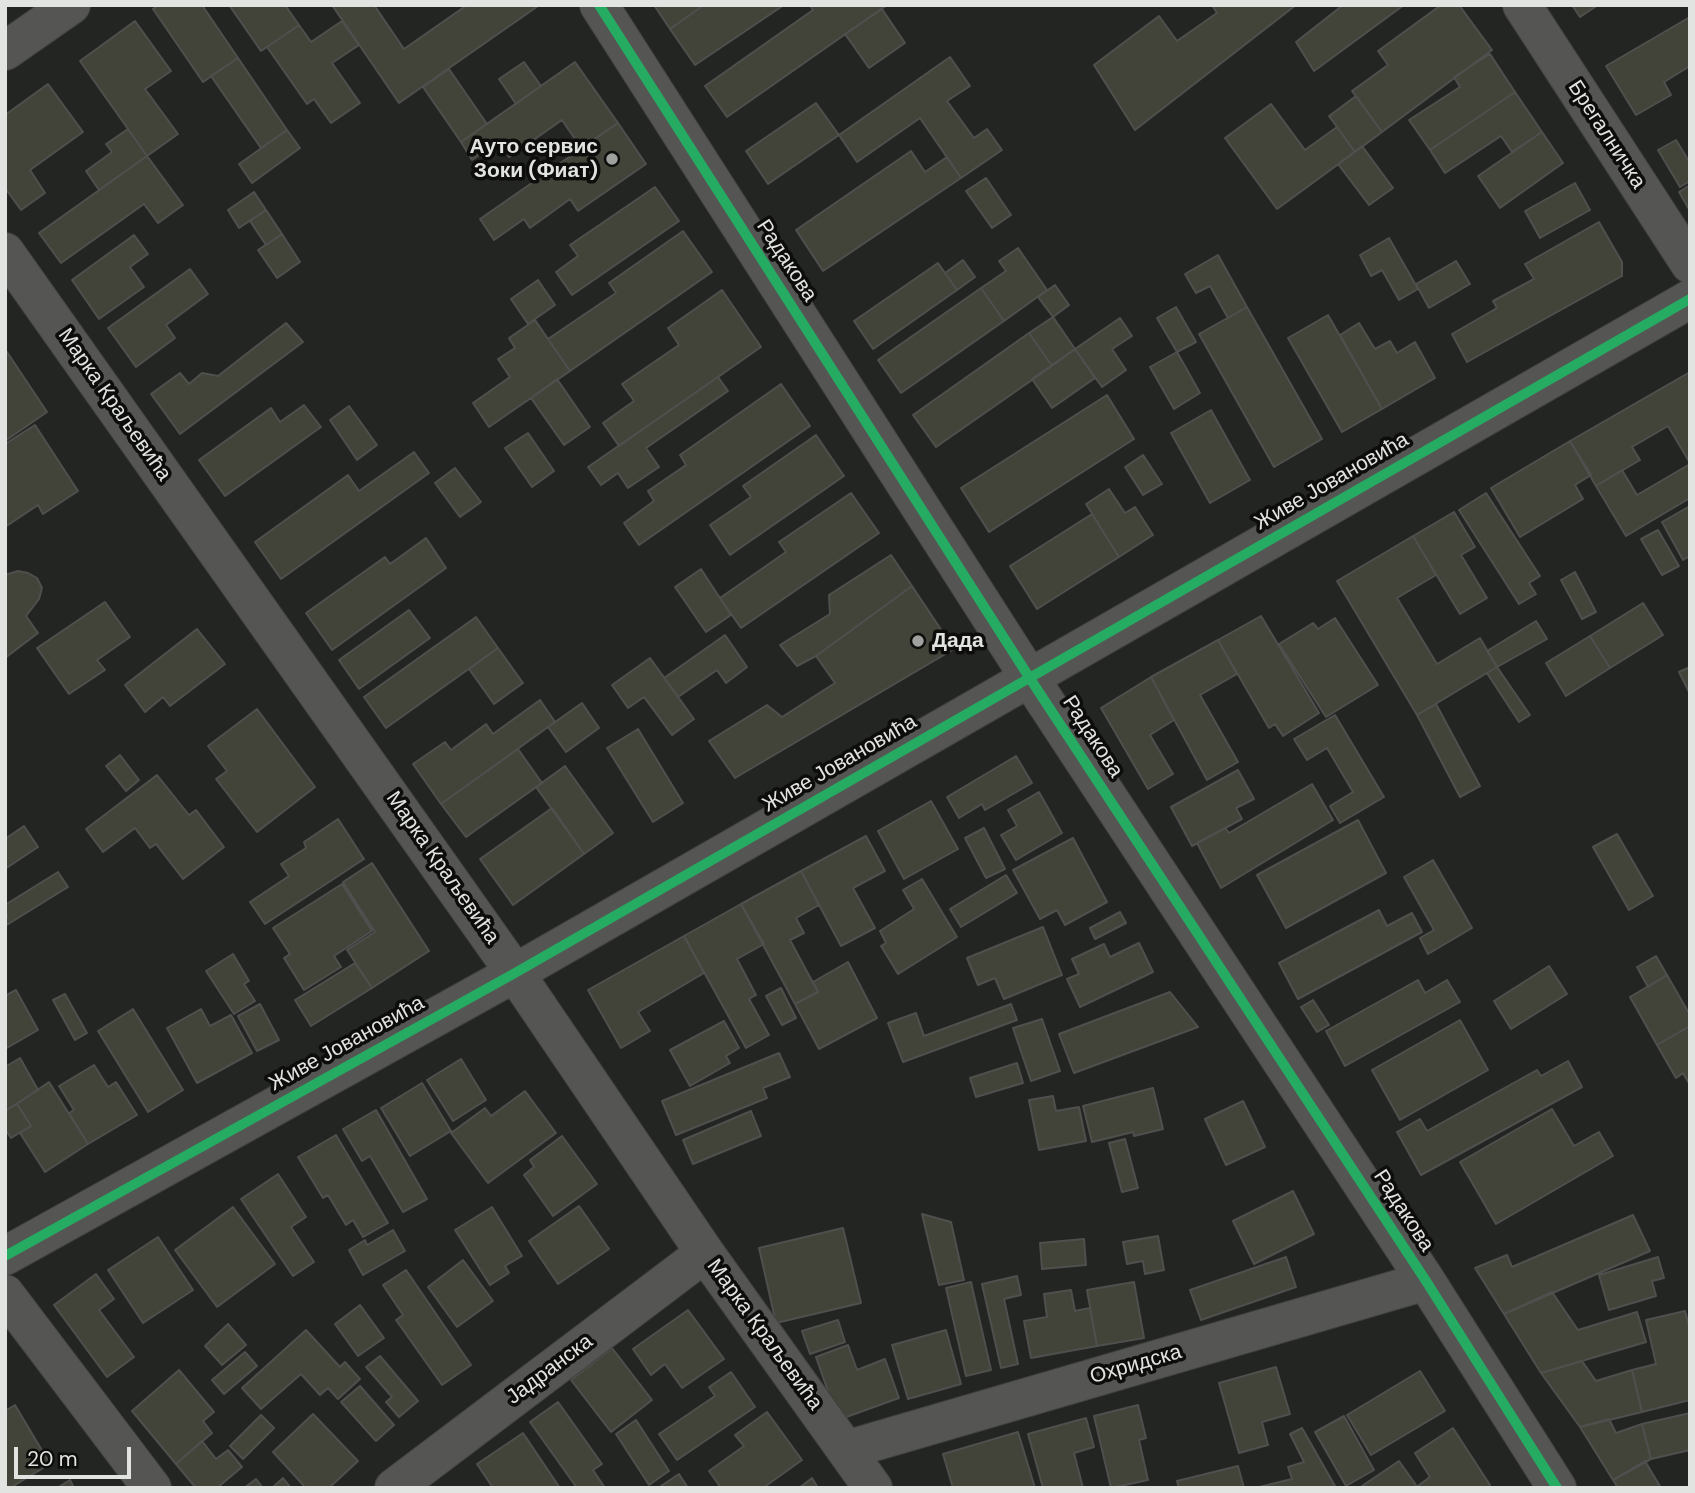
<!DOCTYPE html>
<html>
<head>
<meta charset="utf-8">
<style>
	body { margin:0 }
	#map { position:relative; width:1695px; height:1493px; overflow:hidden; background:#232522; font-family:"DM Sans",sans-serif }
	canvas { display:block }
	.frame { position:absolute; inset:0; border:7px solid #e2e4e1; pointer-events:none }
	.scale { position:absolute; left:14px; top:1447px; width:117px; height:32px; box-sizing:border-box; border:4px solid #e2e4e1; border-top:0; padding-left:9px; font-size:21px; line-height:24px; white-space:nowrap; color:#e2e4e1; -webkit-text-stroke:5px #0d0e0c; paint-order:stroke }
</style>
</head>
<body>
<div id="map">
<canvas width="1695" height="1493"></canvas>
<div class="frame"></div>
<div class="scale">20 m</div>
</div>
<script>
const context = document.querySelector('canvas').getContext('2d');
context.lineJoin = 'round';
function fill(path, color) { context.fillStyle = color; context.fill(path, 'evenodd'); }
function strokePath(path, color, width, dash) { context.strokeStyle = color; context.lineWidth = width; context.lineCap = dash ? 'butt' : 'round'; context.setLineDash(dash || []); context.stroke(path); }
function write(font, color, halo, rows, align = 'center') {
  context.font = font + ' "DM Sans",sans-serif'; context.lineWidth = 7; context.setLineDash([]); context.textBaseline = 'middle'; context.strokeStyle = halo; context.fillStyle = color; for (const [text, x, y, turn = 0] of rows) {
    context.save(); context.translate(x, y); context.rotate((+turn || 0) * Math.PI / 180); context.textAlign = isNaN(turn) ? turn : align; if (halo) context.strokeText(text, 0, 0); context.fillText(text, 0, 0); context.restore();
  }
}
const building = new Path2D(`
	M158,5h44l36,53 -35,24 -50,-73z
	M229,5h56l14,20 -38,26z
	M332,5h42l30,44 63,-44 71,1 -139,97z
	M654,5h50l-34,24z
	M704,5h80l-89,60 -25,-36z
	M810,5h77l-160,112 -22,-31 108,-76z
	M1212,5h84l-161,125 -41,-65 65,-49 18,25 40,-28z
	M1343,5h61l-90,66 -18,-29z
	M1441,5h18l33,45 -110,82 -30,-41 36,-26 -10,-14z
	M1572,5h26l-18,12z
	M882,9l23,34 -36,25 -24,-34z
	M1690,17v49l-26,16 7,13 -35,20 -30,-49z
	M135,21l36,50 -26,18 33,45 -31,22 -67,-95z
	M342,21l17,24 -27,18 28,40 -29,20 -17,-24 -7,5 -40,-57 32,-22 12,17z
	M1490,54l25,38 -85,58 -21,-30 51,-33 -6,-10z
	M950,57l20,29 -23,15 27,37 13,-9 15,21 -41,28 -41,-60 -63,44 -18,-27z
	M238,58l49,72 -26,18 -50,-72z
	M524,62l17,24 -25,18 -17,-25z
	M575,62l43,61 -37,25 -19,-28 -53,37 -10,-16 -27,19 -11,-18z
	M449,69l38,55 -26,18 -38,-55z
	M48,84l35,48 -53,38 15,23 -24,17 -16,-22v-73z
	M1515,92l27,40 -30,20 -11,-16 -56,37 -15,-23z
	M1356,96l26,36 -27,20 -26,-36z
	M816,103l23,32 -71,49 -22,-33z
	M1271,104l34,46 32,-23 18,25 -78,57 -52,-71z
	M618,123l28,41 -68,47 -8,-12 -40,29 -6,-9 -30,21 -14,-21z
	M128,129l19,27 -48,34 -13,-19 26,-19 -6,-8z
	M287,130l13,18 -48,35 -13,-19z
	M1542,132l21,31 -63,45 -22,-32z
	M1676,140l14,23v18l-10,6 -22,-37z
	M1362,146l31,42 -24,17 -31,-41z
	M911,151l14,21 22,-15 14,21 -138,93 -27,-41z
	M147,156l36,49 -25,18 -14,-19 -83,59 -22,-30z
	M986,178l25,37 -19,13 -26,-37z
	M1575,183l15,27 -50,28 -15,-27z
	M1690,185v26l-11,-19z
	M655,187l24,34 -107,74 -16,-23 22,-16 -8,-11z
	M254,192l12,18 -27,18 -11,-18z
	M266,210l16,24 -16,11 -16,-24z
	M1599,222l23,40v14l-155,86 -15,-28 45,-26 -4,-7 41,-22 -9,-15z
	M683,231l29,41 -142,99 -22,-32 68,-46 -7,-10z
	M282,234l18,28 -23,16 -19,-28z
	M134,235l14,19 -18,13 14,20 -45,32 -27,-39z
	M1389,238l29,51 -19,11 -17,-30 -11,6 -11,-21z
	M1018,248l29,42 -43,31 -23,-33 25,-17 -7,-10z
	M1218,255l29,52 -19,11 -18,-32 -14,7 -11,-19z
	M963,260l12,17 -18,13 -12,-17z
	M1456,261l14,23 -41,24 -13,-24z
	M938,263l19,27 -84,59 -19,-28z
	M190,269l18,25 -42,31 9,13 -39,29 -28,-39z
	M538,280l17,25 -27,19 -17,-25z
	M1055,285l14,20 -16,12 -15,-20z
	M981,288l23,33 -103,72 -23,-33z
	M722,290l39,57 -142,99 -16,-23 31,-22 -12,-17 57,-39 -11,-17z
	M1176,307l20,35 -19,10 -20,-34z
	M1247,307l75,132 -48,28 -75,-133z
	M1328,315l54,94 -40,23 -54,-94z
	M1053,317l22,32 -23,17 -23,-33z
	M1120,318l12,18 -20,13 14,21 -24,17 -27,-38z
	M535,320l35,51 -81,56 -16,-24 37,-26 -12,-18 17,-11 -6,-10z
	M286,323l17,19 -123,92 -29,-40 29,-21 9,11 13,-11 16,3z
	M1359,323l16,26 15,-8 7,12 18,-11 20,36 -53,31 -42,-74z
	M1029,333l23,33 -116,81 -23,-32z
	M1075,349l20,29 -43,30 -20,-29z
	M7,352l40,60 -42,29v-88z
	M1177,352l23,41 -26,16 -24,-42z
	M1690,372v91l-22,-37 -36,21 8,13 -44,26 -26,-45z
	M718,377l10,14 -82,57 13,19 -31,21 -10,-15 -17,12 -13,-18z
	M557,379l33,48 -26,18 -33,-47z
	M781,384l29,42 -171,119 -15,-22 30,-22 -6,-10 38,-26 -6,-10z
	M1107,395l27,44 -145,93 -28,-44z
	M304,405l17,22 -96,69 -26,-36 72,-52 9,14z
	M349,406l28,39 -20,15 -27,-40z
	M1211,410l39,70 -40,23 -39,-70z
	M35,425l43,66 -35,23 -5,-9 -33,22v-83z
	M528,433l26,38 -22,16 -27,-39z
	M816,435l28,41 -114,79 -20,-30 41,-28 -8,-11z
	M1570,441l21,34 -16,10 8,14 -63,38 -29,-49z
	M414,452l15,21 -148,106 -26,-37 93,-67 11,16z
	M1143,455l19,29 -19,11 -18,-28z
	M1690,464v34l-64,38 -30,-50 26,-16 15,25z
	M455,468l26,34 -21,15 -25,-34z
	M1109,489l16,24 10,-6 18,28 -34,22 -33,-53z
	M851,493l28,40 -138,95 -21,-30 66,-46 -7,-10z
	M1486,493l54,83 -11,7 7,11 -17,10 -60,-94z
	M1690,506v50l-7,4 -21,-38z
	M1454,512l21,35 -14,8 26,43 -27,16 -47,-78z
	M1092,514l27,43 -82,52 -27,-43z
	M1658,530l21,36 -17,9 -21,-36z
	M1413,536l23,39 -39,23 40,66 43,-26 17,29 -80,48 -80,-134z
	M426,538l20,30 -114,82 -26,-37 79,-56 5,7z
	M891,555l21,31 -96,70 -19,10 -17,-21 50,-31 -1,-19z
	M701,569l30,46 -25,17 -31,-45z
	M18,571l10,2 9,5 5,10 -3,11 -13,17 12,17 -33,25v-83z
	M1575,572l21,40 -14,7 -21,-39z
	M912,586l42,63 -219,129 -26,-37 58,-36 15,12 53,-34 -19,-27z
	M105,602l25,35 -33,23 8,10 -36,24 -32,-46z
	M1643,603l20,32 -53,33 -20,-32z
	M409,610l21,28 -71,51 -20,-29z
	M1261,616l58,97 -36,23 -8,-12 -6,4 -51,-88z
	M476,617l22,31 -112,80 -22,-31z
	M1335,618l43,67 -52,32 -47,-73 34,-21 5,6z
	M1536,621l11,18 -50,28 -10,-16z
	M197,629l28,35 -55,42 -7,-9 -18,15 -20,-27z
	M725,635l22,32 -21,16 -9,-13 -39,27 -14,-19z
	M1590,636l20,32 -44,28 -20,-33z
	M1218,640l19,34 -37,21 38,67 -31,18 -56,-103z
	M498,648l25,35 -29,21 -25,-35z
	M650,658l44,61 -22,16 -28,-38 -16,11 -16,-23z
	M1497,667l33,48 -11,7 -32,-49z
	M1690,667v27l-11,-22z
	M1151,677l23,43 -24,15 23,39 -25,15 -47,-81z
	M540,700l15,22 -114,82 -28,-40 32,-22 6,8 35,-26 7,10z
	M582,703l17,25 -33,24 -18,-25z
	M1436,704l44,82 -20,11 -43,-82z
	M257,709l58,78 -58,45 -41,-53 11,-8 -19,-25z
	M1335,715l49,82 -44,26 -10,-17 23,-14 -26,-44 -20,12 -13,-21z
	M638,729l45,74 -30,19 -46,-74z
	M518,749l24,34 -76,54 -25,-33z
	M120,755l19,25 -13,11 -20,-25z
	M1016,756l16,27 -47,27 -3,-6 -23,14 -12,-21z
	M565,766l48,67 -29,21 -48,-67z
	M1238,770l16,29 -18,9 6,11 -50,27 -21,-39z
	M157,775l32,40 7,-5 28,37 -41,32 -27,-35 -6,4 -15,-20 -32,24 -17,-23z
	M1312,784l21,36 -112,68 -24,-45 28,-15 4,5z
	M1039,792l23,41 -46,27 -15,-25 16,-9 -9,-16z
	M931,801l27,48 -54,30 -26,-48z
	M552,808l32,46 -71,51 -33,-46z
	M338,819l26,40 -99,65 -15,-22 39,-26 -8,-12 25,-16 -2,-6z
	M1358,820l28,53 -100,55 -29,-53z
	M24,826l14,21 -33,22v-30z
	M984,828l21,41 -19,9 -21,-40z
	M1617,834l36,62 -24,14 -36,-63z
	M866,836l19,35 -32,17 22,40 -34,18 -40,-75z
	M1073,838l34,64 -42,23 -8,-15 -17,9 -27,-49z
	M1433,860l39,68 -44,26 -8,-16 14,-8 -30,-53z
	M372,863l57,88 -57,37 -25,-38 28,-18 -32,-50z
	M801,871l18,34 -23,13 8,15 -14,7 28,52 -23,12 -54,-100z
	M58,872l10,15 -63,39 2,-10 -2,-11z
	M1006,875l11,18 -56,34 -11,-18z
	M922,879l35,58 -59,37 -17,-28 5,-3 -6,-12 34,-22 -11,-19z
	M342,884l30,47 -38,25 7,11 -37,23 -20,-32 6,-4 -17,-26z
	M741,904l23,40 -27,15 19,36 -7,4 20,36 -23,13 -62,-112z
	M1379,910l8,16 25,-13 10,19 -124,67 -19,-36z
	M1120,912l6,11 -31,16 -5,-11z
	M1043,927l19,48 -58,24 -9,-21 -17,7 -11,-27z
	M684,936l20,37 -66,39 12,19 -29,17 -33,-58z
	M1139,943l14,29 -73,35 -13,-28 12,-5 -7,-15 32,-15 6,13z
	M233,954l16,27 -5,3 11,17 -21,13 -28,-43z
	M1656,956l11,19 -19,12 -11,-20z
	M848,962l29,56 -58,31 -24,-45 23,-12 -5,-10z
	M355,963l17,25 -61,38 -16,-26z
	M1549,966l18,28 -56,35 -17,-28z
	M1667,975l23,40v11l-33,19 -27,-48z
	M1418,980l7,13 22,-13 13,22 -115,64 -19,-35z
	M781,988l15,30 -14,7 -16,-29z
	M16,990l22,40 -33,19v-53z
	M1170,992l28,35 -124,46 -15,-39z
	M65,994l22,39 -12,7 -22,-40z
	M1313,1000l16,25 -12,7 -16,-25z
	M260,1004l19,36 -22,11 -19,-35z
	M1011,1004l6,16 -114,42 -15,-39 28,-10 8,23z
	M133,1009l50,81 -35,22 -50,-81z
	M201,1009l9,17 21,-11 21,38 -55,30 -30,-55z
	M1042,1019l18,52 -29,10 -18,-53z
	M1460,1020l28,50 -88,50 -28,-50z
	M724,1021l15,27 -13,8 4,7 -40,23 -20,-36z
	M1690,1026v59l-7,-12 -7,5 -19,-33z
	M779,1053l11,24 -27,11 4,10 -91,37 -14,-34z
	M20,1058l18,32 -33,21v-44z
	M461,1059l25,41 -33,21 -26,-41z
	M1568,1061l14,26 -161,88 -24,-43 23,-13 7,12 110,-61 4,6z
	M1017,1063l6,20 -47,14 -6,-19z
	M94,1065l14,22 8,-5 21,33 -49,29 -19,-31 5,-3 -15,-24z
	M49,1082l39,62 -43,28 -25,-39 11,-7 -14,-22z
	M422,1083l29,48 -41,25 -29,-48z
	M1153,1088l10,41 -29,7 -1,-4 -41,10 -9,-36z
	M525,1091l31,42 -68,50 -37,-50 34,-25 6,8z
	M1053,1096l3,15 23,-4 7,34 -47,9 -10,-50z
	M1243,1101l22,46 -39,18 -21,-46z
	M17,1104l14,22 -20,12 -6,-9v-18z
	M1552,1109l22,37 25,-14 14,24 -117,68 -36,-62z
	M376,1110l51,89 -24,13 -33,-56 -8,5 -19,-32z
	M751,1111l10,25 -68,28 -10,-24z
	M336,1135l52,88 -25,14 -10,-17 -7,5 -18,-30 -5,3 -25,-41z
	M562,1136l35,48 -44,32 -29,-41 10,-8 -4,-7z
	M1125,1139l13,49 -16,4 -13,-49z
	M278,1174l28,43 -15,10 23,35 -21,14 -52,-77z
	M1293,1191l21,43 -60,30 -21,-43z
	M579,1206l30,43 -51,35 -29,-43z
	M233,1207l42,57 -58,43 -42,-57z
	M492,1207l30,49 -17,10 4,7 -19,12 -35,-55z
	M922,1214l29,8 13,58 -25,5z
	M1633,1215l17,36 -146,63 -29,-46 32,-13 5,12z
	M843,1228l18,75 -85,20 -17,-75z
	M393,1230l12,21 -42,24 -14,-25 16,-10 2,5z
	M1158,1236l6,34 -19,4 -2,-13 -16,3 -4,-22z
	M158,1237l35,53 -50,33 -35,-53z
	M1084,1239l2,26 -44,4 -2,-26z
	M1286,1257l10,30 -95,33 -11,-30z
	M1658,1257l6,21 -12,3 4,15 -47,14 -10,-35z
	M463,1260l30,41 -36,26 -29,-40z
	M406,1270l65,95 -29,20 -46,-65 7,-5 -20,-30z
	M96,1274l18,25 -15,11 35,47 -27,20 -53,-72z
	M1017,1276l4,19 -17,4 14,65 -17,4 -19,-84z
	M971,1282l20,88 -25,6 -20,-88z
	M1134,1282l10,56 -47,8 -10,-56z
	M1071,1290l4,21 15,-3 7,38 -66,12 -7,-37 23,-4 -3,-23z
	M1552,1292l26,38 59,-18 9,30 -105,31 -37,-59z
	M360,1305l24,33 -26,18 -23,-32z
	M688,1310l36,49 -42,29 -17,-24 -14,11 -18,-26z
	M1685,1311l5,18v71l-48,12 -10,-42 24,-6 -10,-44z
	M838,1320l7,22 -35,12 -8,-23z
	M228,1324l18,21 -24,20 -17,-19z
	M306,1330l34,37 5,-5 15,17 -22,20 -10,-11 -8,7 -19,-21 -40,35 -19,-21z
	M946,1330l15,54 -53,15 -16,-54z
	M848,1345l9,25 28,-11 14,39 -61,22 -22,-63z
	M612,1348l40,52 -41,32 -40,-52z
	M245,1352l12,14 -33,28 -12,-14z
	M380,1356l38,45 -19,16 -13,-15 6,-5 -26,-30z
	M1582,1361l14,20 36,-11 10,42 -62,15 -39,-54z
	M1276,1367l14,47 -28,8 6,23 -29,8 -20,-70z
	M179,1370l35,42 -11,9 9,12 -36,31 -44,-53z
	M1420,1371l25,40 -74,44 -24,-40z
	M731,1372l24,35 -78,53 -18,-26 56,-38 -6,-9z
	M360,1386l34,39 -18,16 -35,-39z
	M558,1402l44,62 -9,6 12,18h-28l-47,-66z
	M15,1405l35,59 -40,24h-5v-77z
	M1138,1405l8,33 -7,2 9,40 -37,8 -17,-72z
	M767,1412l35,48 -39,28h-42l-12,-17 35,-25 -9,-11z
	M1690,1413v37l-39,9 -9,-35z
	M313,1414l45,47 -29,27h-23l-33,-36z
	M261,1415l13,13 -31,31 -13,-13z
	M1344,1416l30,54 -28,16 -31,-54z
	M1086,1418l8,29 -20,6 9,35h-40l-15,-54z
	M1609,1419l7,14 26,-9 9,35 -38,21 -33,-53z
	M636,1420l33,51 -20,14 -33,-51z
	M1302,1428l33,58 -8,2h-72l37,-9 -4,-12 16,-5 -14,-28z
	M1453,1428l37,57 -4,3h-71l15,-11 -15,-24z
	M1018,1432l17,56h-82l-10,-34z
	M523,1433l37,55h-67l-16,-24z
	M202,1441l14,18 12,-9 14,17 -25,21h-21l-20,-24z
	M1399,1461l17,24 -4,3h-53z
	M1645,1461l16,27h-43l-5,-8z
	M1238,1466l6,22h-65l-2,-7z
	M679,1474l9,14h-30z
	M283,1478l8,10h-19z
	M812,1478l6,10h-19z
	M256,1479l7,9h-19z
	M70,1480l4,8h-17z`);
const minor = new Path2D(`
	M599,5l430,672 397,604 131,207
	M1522,5l168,259
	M5,51l66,-46
	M5,252l510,721 190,280 168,235
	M5,1256l510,-283 1175,-674
	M5,1294l147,194
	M846,1450l580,-169
	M394,1488l311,-235`);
const cycleway = new Path2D(`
	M599,5l430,672 397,604 131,207
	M5,1256l510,-283 1175,-674`);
const markers = [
	[612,159,7,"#9fa19e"],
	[918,641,7,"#9fa19e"]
];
const streetNames = [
	["Брегалничка",1606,135,57],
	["Радакова",786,261,57],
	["Марка Краљевића",114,405,55],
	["Живе Јовановића",1332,482,-30],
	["Радакова",1092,737,57],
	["Живе Јовановића",840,764,-30],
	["Марка Краљевића",442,868,55],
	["Живе Јовановића",347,1044,-29],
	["Радакова",1403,1211,57],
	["Марка Краљевића",764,1335,54],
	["Охридска",1136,1365,-16],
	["Јадранска",550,1370,-37]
];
const poiNames = [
	["Ауто сервис",598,147],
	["Зоки (Фиат)",598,171],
	["Дада",932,641,"left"]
];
fill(building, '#424339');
strokePath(building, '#4f504e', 2);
strokePath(minor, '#40413f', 40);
strokePath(minor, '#555654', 38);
strokePath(cycleway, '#26ab63', 10);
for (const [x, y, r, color] of markers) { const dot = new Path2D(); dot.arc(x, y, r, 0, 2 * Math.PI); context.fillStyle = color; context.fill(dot); strokePath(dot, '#0d0e0c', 2.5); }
write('21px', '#e2e4e1', '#0d0e0c', streetNames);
write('bold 21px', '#e2e4e1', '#0d0e0c', poiNames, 'right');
</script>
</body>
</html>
